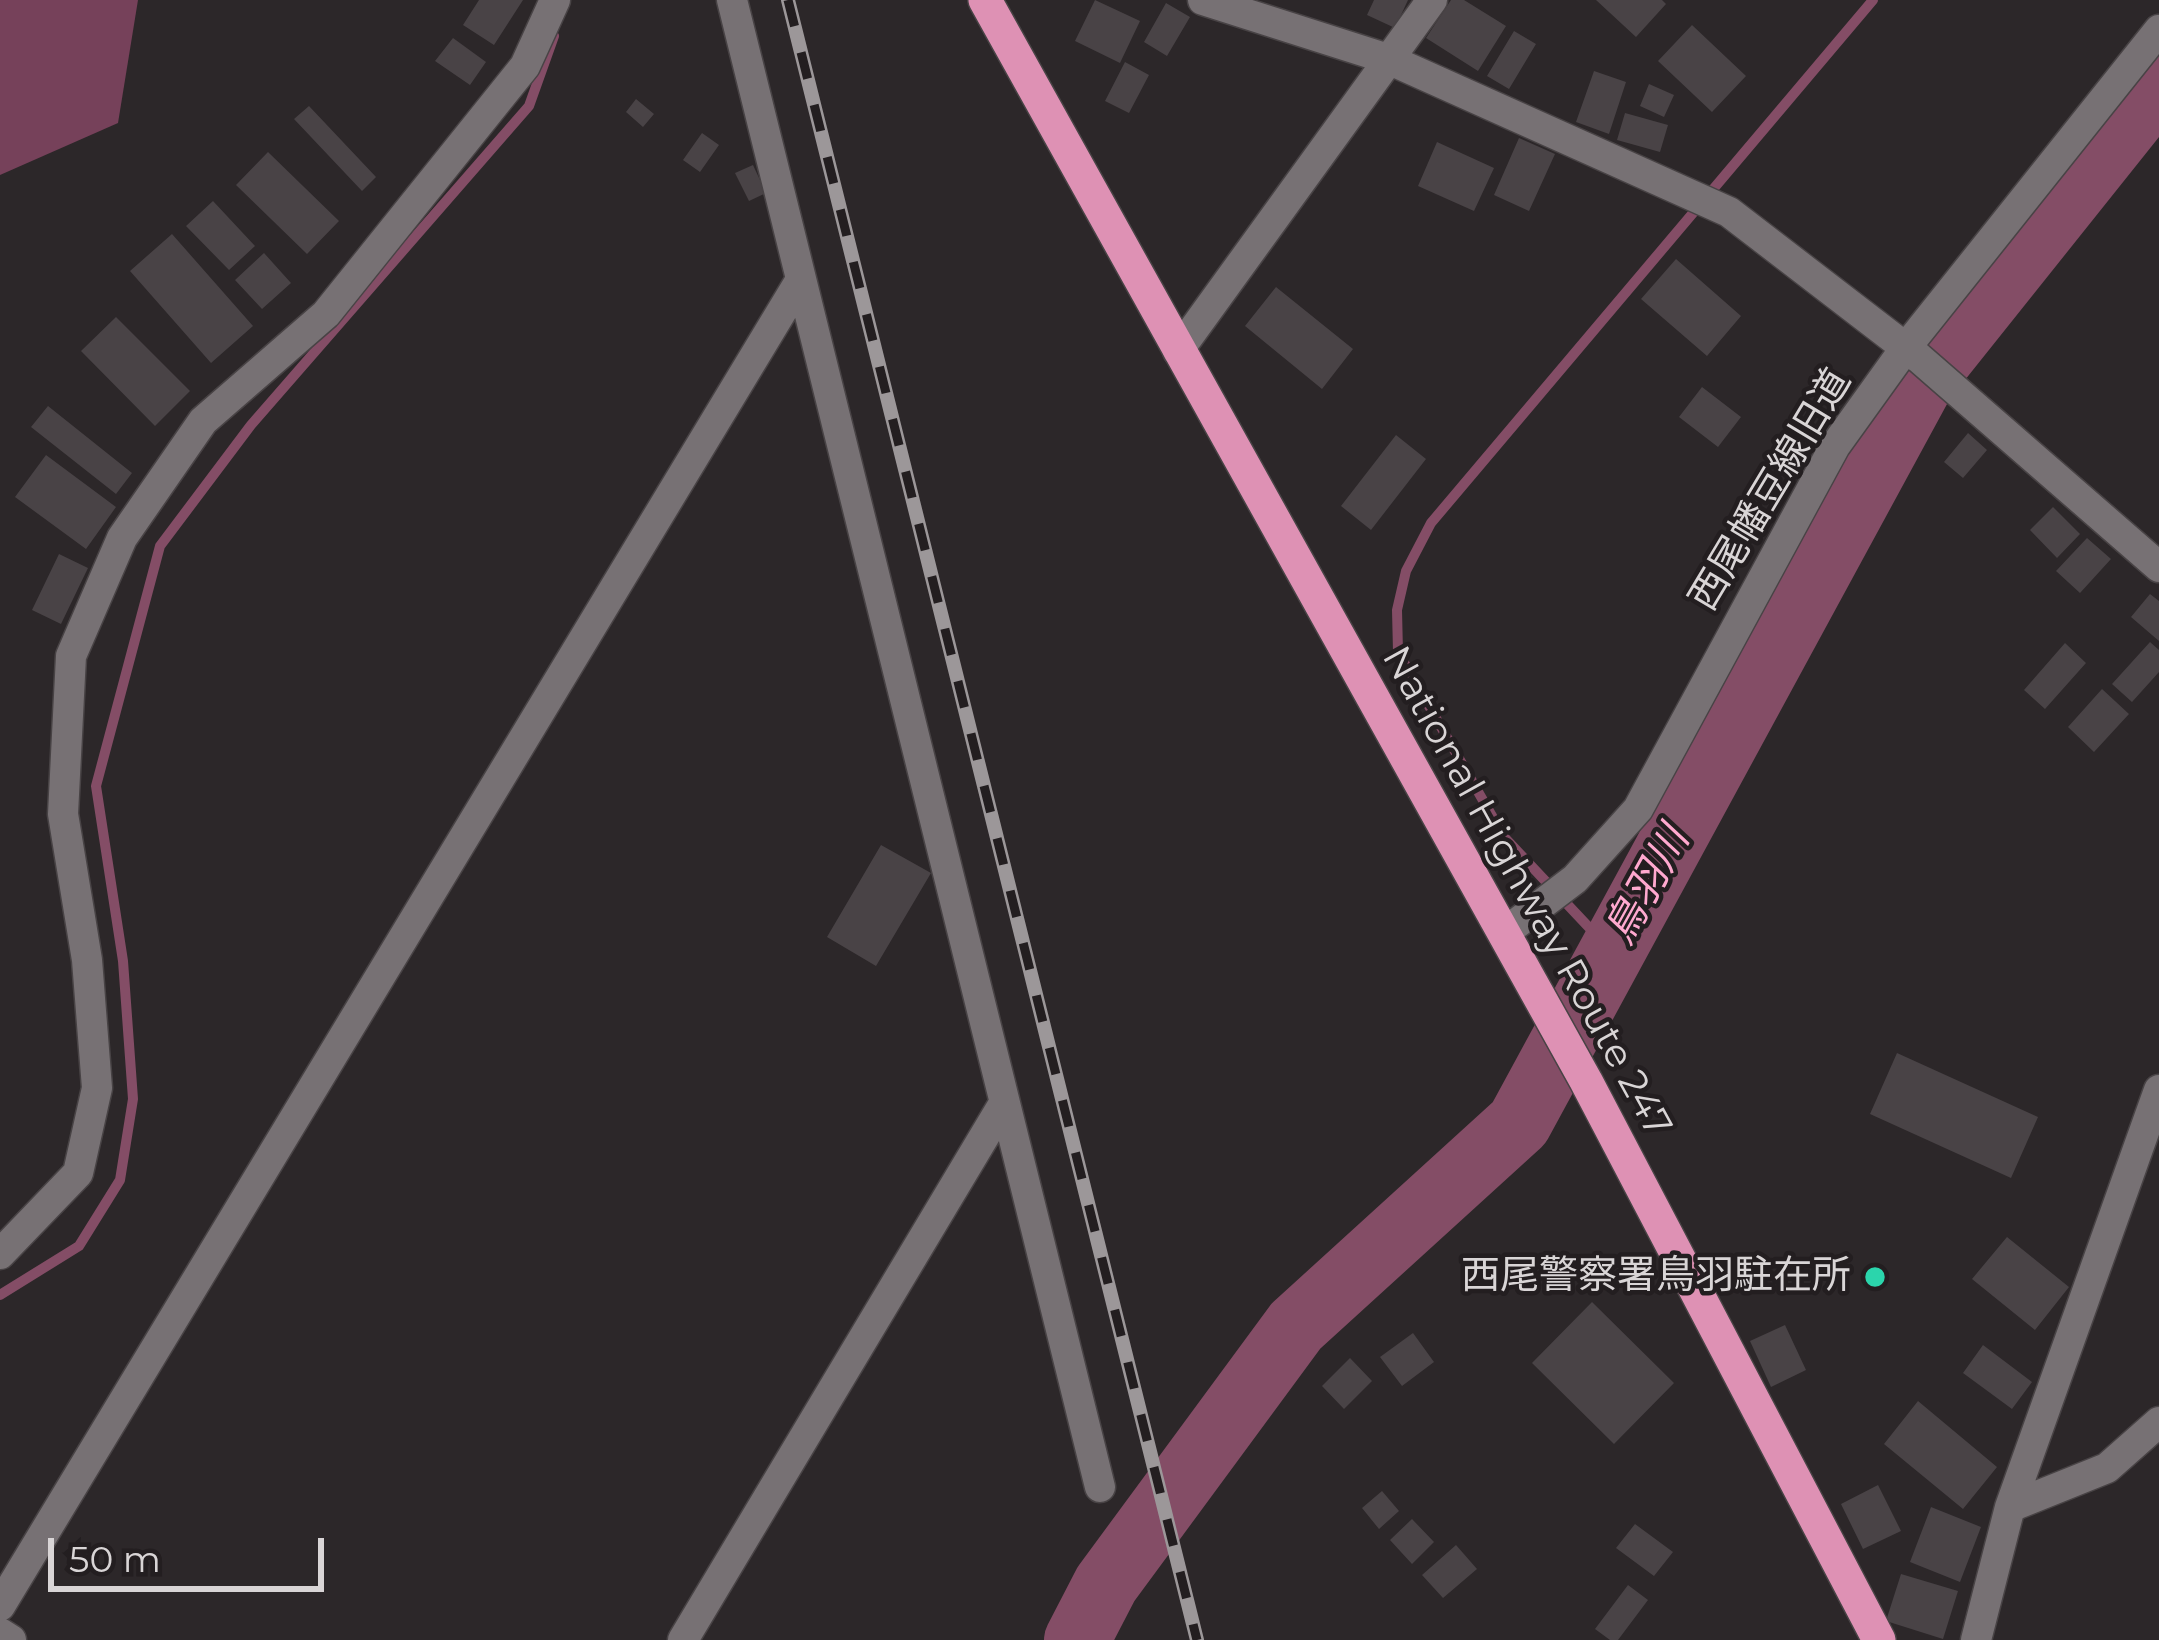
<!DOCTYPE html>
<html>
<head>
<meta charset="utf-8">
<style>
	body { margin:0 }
	#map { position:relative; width:2159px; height:1640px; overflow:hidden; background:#2c2729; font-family:Montserrat,sans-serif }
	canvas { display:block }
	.scale { position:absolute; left:48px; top:1538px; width:276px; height:54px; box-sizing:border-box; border:6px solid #d9d5d6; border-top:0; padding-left:15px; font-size:36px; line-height:42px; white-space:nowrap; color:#d9d5d6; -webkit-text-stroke:9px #231e20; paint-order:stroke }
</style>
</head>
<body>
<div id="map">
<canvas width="2159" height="1640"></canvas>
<div class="scale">50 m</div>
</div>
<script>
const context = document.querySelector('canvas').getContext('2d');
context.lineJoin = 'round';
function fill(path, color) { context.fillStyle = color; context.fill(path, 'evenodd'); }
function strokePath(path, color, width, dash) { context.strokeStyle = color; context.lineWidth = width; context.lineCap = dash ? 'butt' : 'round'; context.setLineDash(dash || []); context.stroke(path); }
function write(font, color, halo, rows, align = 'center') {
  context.font = font + ' Montserrat,"Noto Sans JP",sans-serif'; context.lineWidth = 9; context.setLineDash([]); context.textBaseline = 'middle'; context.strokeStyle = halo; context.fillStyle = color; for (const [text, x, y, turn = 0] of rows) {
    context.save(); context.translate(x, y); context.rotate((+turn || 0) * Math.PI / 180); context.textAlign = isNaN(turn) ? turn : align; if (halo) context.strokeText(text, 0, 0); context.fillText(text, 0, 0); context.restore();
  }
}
const forest = new Path2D(`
	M0,0h138l-20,123 -118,52z`);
const stream = new Path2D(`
	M1614,954l-110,-117 -106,-185 -1,-42 9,-39 25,-48 442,-523
	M0,1295l79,-49 41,-66 13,-81 -10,-138 -27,-175 64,-240 91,-121 278,-319 25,-70`);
const river = new Path2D(`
	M1077,1640l29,-56 190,-258 223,-203 403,-742 237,-297`);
const building = new Path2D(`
	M479,0h44l-29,45 -31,-20z
	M1095,0l45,21 -20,42 -45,-22z
	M1374,0h34l-13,28 -28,-13z
	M1451,0h13l42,26 -28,45 -52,-33z
	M1596,0h66l4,4 -30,33z
	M1166,3l24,14 -23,39 -23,-14z
	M1692,25l54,51 -34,36 -54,-51z
	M1514,31l22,13 -27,45 -22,-13z
	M453,38l33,24 -16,23 -35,-24z
	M1125,62l24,13 -20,38 -24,-12z
	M1594,71l32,11 -17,52 -33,-12z
	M1649,84l25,11 -10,22 -24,-11z
	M636,99l18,15 -11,13 -17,-15z
	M309,106l67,71 -14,14 -68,-72z
	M1625,113l43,12 -8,27 -43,-12z
	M702,133l17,12 -19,27 -17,-12z
	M1519,138l36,16 -26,57 -35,-16z
	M1437,142l57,26 -20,43 -56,-25z
	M268,152l71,69 -32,33 -71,-69z
	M753,165l13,28 -17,8 -14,-28z
	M213,201l42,45 -26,24 -43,-44z
	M172,234l81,92 -42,37 -81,-92z
	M264,253l27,30 -29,26 -27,-29z
	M1676,259l65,57 -34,40 -66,-57z
	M1276,287l77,62 -31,40 -77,-63z
	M116,317l74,74 -35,35 -74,-75z
	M1702,387l39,30 -23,30 -39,-30z
	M48,406l84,67 -16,21 -85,-67z
	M1968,433l19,17 -24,28 -19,-16z
	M1396,435l30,24 -55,71 -30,-24z
	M46,455l70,52 -30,42 -71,-52z
	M2053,507l27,27 -23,24 -27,-28z
	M2087,538l24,21 -31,34 -24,-22z
	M59,554l29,14 -27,56 -29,-14z
	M2150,594l9,7v40l-28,-24z
	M2150,642l9,8v22l-27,30 -20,-18z
	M2065,643l21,20 -41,46 -21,-19z
	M2102,689l27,25 -35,38 -26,-25z
	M881,845l50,28 -55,93 -49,-29z
	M1897,1053l141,64 -27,61 -141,-64z
	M2007,1237l62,50 -34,43 -63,-51z
	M1592,1302l82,81 -60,61 -82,-81z
	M1785,1325l21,45 -35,17 -21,-46z
	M1413,1333l21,29 -32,24 -22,-29z
	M1983,1345l49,37 -20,27 -49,-36z
	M1350,1358l22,23 -28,28 -22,-23z
	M1918,1401l79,66 -34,42 -79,-65z
	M1878,1485l23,46 -38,18 -22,-45z
	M1382,1491l17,20 -20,18 -17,-21z
	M1931,1507l50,20 -21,55 -50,-20z
	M1412,1519l22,23 -22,22 -22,-24z
	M1635,1524l38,28 -19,24 -38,-28z
	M1456,1545l21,24 -34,29 -21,-23z
	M1901,1574l57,17 -15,48 -57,-18z
	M1628,1585l20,15 -30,40h-8l-15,-11z`);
const minor = new Path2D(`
	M732,0l368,1487
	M1203,0l185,59 341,153 190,146 240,209
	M1178,351l254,-351
	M1504,933l71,-54 63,-70 197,-363 69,-96 255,-320
	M0,1254l78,-81 19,-85 -10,-128 -24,-146 8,-158 51,-118 81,-117 123,-107 199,-248 30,-66
	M2010,1507l97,-39 52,-46
	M0,1606l800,-1325
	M0,1633l11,7
	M683,1640l320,-535
	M1976,1640l34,-133 149,-417`);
const trunk = new Path2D(`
	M985,0l601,1081 293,559`);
const rail = new Path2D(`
	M788,0l409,1640`);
const markers = [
	[1875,1277,12,"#2bd5ac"]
];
const streetNames = [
	["西尾幡豆線旧道",1771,490,-59],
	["National Highway Route 247",1526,892,61]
];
const poiNames = [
	["西尾警察署鳥羽駐在所",1851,1277]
];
const waterNames = [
	["鳥羽川",1648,886,-61]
];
fill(forest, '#76415a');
strokePath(stream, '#844d66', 10);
strokePath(river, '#844d66', 66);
fill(building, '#494346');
strokePath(minor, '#484345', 33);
strokePath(trunk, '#484345', 36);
strokePath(minor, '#777174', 30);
strokePath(trunk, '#de91b4', 33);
strokePath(rail, '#9c9799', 14);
strokePath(rail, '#231e20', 9, [27]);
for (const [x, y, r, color] of markers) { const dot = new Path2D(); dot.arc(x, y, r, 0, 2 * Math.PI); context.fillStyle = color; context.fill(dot); strokePath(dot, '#231e20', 4.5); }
write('39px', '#d9d5d6', '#231e20', streetNames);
write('39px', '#d9d5d6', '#231e20', poiNames, 'right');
write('italic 42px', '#ffa9cf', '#231e20', waterNames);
</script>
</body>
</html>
